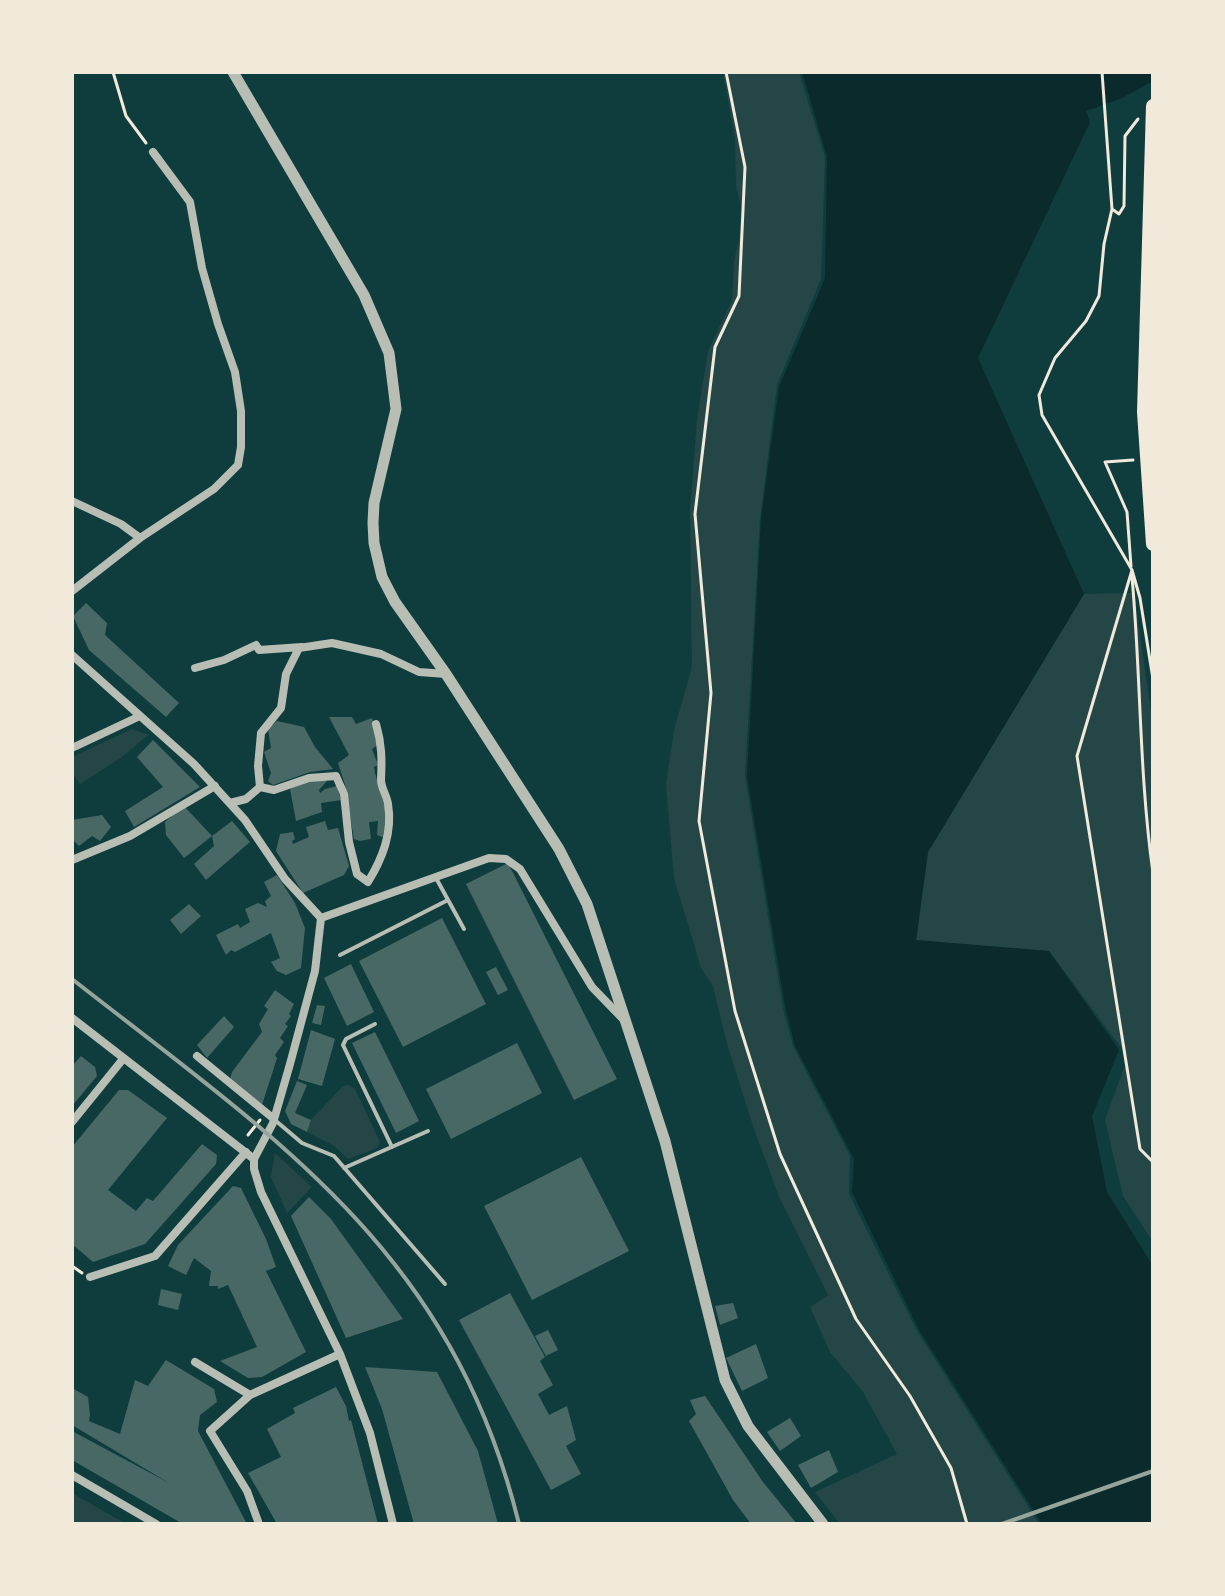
<!DOCTYPE html>
<html>
<head>
<meta charset="utf-8">
<style>
	body { margin:0 }
	#map { position:relative; width:1225px; height:1596px; overflow:hidden; background:#0f3d3e; font-family:"PT Sans Narrow",sans-serif }
	canvas { display:block }
	.frame { position:absolute; inset:0; border:74px solid #f1e9da; pointer-events:none }
</style>
</head>
<body>
<div id="map">
<canvas width="1225" height="1596"></canvas>
<div class="frame"></div>
</div>
<script>
const context = document.querySelector('canvas').getContext('2d');
context.lineJoin = 'round';
function fill(path, color) { context.fillStyle = color; context.fill(path, 'evenodd'); }
function strokePath(path, color, width, dash) { context.strokeStyle = color; context.lineWidth = width; context.lineCap = dash ? 'butt' : 'round'; context.setLineDash(dash || []); context.stroke(path); }
const green = new Path2D(`
	M723,72h76l26,85 -4,122 -44,106 -17,134 -15,257 38,232 10,38 57,110 -1,38 67,135 123,195h-199l-25,-32 82,-38 -34,-62 -33,-40 -20,-45 18,-12 -48,-96 -26,-70 -27,-85 -14,-58 -12,-18 -27,-90 -8,-93 8,-55 18,-63 -2,-156 7,-91 11,-69 24,-51 2,-39 10,-42 -8,-33 -1,-48z
	M1134,593l19,132v517l-30,-46 -18,-76 23,-63 -79,-106 -133,-10 12,-89 156,-258z
	M132,729l16,6 -26,22 -42,27 -8,-11v-16z
	M349,1085l6,4 25,53 -3,6 -29,11 -14,-13 -27,-14 4,-12 32,-34z
	M275,1153l37,34 -25,26 -16,-36z
	M72,1493l54,31h-47l-7,-4z`);
const water = new Path2D(`
	M802,72h351v9l-31,17 -36,13 4,11 -112,236 106,236 -156,258 -12,88 133,11 70,99 -27,66 15,76 46,74v258h-111l-123,-194 -67,-138 2,-33 -59,-113 -10,-40 -38,-229 14,-258 18,-132 46,-109 2,-121z`);
const building = new Path2D(`
	M86,603l21,20 -2,12 74,68 -13,14 -77,-67 -16,-34z
	M329,717h23l4,7 16,-6 7,26 -7,5 6,16 -4,2 1,6 10,34v31l-8,-3 1,-14 -9,1 2,17 -11,2 -6,-2 -9,-54 -7,-22 11,-8z
	M277,721l27,6 11,20 18,22 -23,3 -37,13 -5,-4 3,-8 -7,-21 7,-4 -3,-19z
	M153,740l47,47 -66,40 -9,-16 38,-24 -26,-30z
	M323,780l4,1 -8,9 1,3 5,-4 12,-3 4,14 -20,3 1,9 -26,9 -6,-32 19,-8z
	M183,805l29,31 -28,22 -18,-23 -1,-13z
	M102,815l9,12 -11,14 -8,-5 -13,10 -7,-7v-19z
	M232,821l18,21 -44,38 -12,-16 20,-18 -2,-10z
	M325,821l3,9 10,-2 11,38 -5,9 -41,18 -27,-42 4,-17 13,-2 2,7 -3,2 1,3 16,-7 -3,-10z
	M508,863l109,216 -43,21 -108,-216z
	M277,875l18,28 10,25 -4,40 -15,7 -9,-4 -6,-9 9,-4 -9,-25 -36,19 -4,-2 -5,5 -10,-20 22,-11 2,4 10,-6 -5,-13 13,-6 9,4 -2,-6 6,-5 -7,-14z
	M189,904l12,12 -20,18 -11,-14z
	M442,918l44,86 -83,43 -44,-86z
	M351,964l23,48 -27,14 -23,-48z
	M496,967l12,23 -10,5 -12,-23z
	M275,990l19,14 -5,10 2,2 -6,8 3,2 -8,12 4,4 -9,13 2,3 -15,47 -32,-26 2,-7 30,-40 -3,-8 9,-15 -4,-3z
	M317,1005l8,1 -4,19 -9,-2z
	M224,1016l10,11 -27,31 -10,-13z
	M311,1030l24,9 -13,47 -24,-7z
	M375,1032l44,89 -23,12 -44,-90z
	M517,1043l25,50 -91,46 -25,-50z
	M81,1056l14,11 2,9 -25,30v-40z
	M297,1081l10,4 -12,28 16,7 -4,12 -16,-8 -6,-13z
	M119,1090h9l39,28 -59,72 28,21 11,-13 6,3 49,-57 15,11 -1,9 -71,80 -52,18 -21,-18v-97z
	M581,1157l48,94 -97,49 -48,-94z
	M233,1186l8,2 25,51 10,28 -10,4 40,81 -44,25 -14,1 -28,-17 37,-14 -29,-62 -10,4v-3h-9l2,-15 -17,-13 -8,17 -18,-9 10,-21z
	M309,1197l22,22 72,100 -57,19 -55,-122z
	M161,1289l21,5 -4,16 -20,-5z
	M510,1293l35,64 -5,4 13,24 -15,9 11,21 18,-9 9,34 -10,6 15,28 -30,16 -92,-170z
	M733,1303l5,15 -18,7 -5,-19z
	M548,1330l10,20 -12,6 -11,-20z
	M756,1344l12,34 -26,13 -16,-33z
	M166,1360l48,29 3,13 -17,13 -2,16 49,93h-64l-111,-64v-29l97,52 -97,-58v-37l16,9 2,18 -1,6 31,13 15,-54 13,6z
	M365,1367l72,5 41,79 20,73h-84l-32,-115z
	M336,1387l10,19 3,15 2,-1 27,104h-101l-29,-51 33,-16 -14,-28 28,-16 -2,-5z
	M705,1396l58,86 34,42h-46l-18,-24 -44,-79 7,-7 -6,-14z
	M790,1418l11,18 -21,15 -13,-19z
	M829,1450l9,22 -27,16 -13,-23z`);
const path = new Path2D(`
	M113,72l13,44 20,27
	M726,72l19,95 -6,129 -24,51 -20,167 16,179 -12,128 36,190 45,143 76,165 54,77 41,72 16,56
	M1102,72l10,137 -8,35 -5,52 -13,25 -31,37 -16,37 3,20 90,155 8,28 13,81
	M1112,209l7,5 5,-8 1,-70 13,-17
	M1131,566l-4,-54 -22,-50 28,-2
	M1132,570l-55,186 63,393 13,13
	M1132,577c9,99 7,197 21,296
	M248,1135l12,-15
	M72,1266l10,7`);
const service = new Path2D(`
	M436,878l28,51
	M340,955l108,-55
	M375,1024l-29,15 -3,6 49,102
	M276,1121l26,22 32,13 111,128
	M344,1168l84,-37`);
const minor = new Path2D(`
	M72,501l49,23 19,14
	M72,591l68,-53 74,-49 24,-24 3,-18v-36l-6,-39 -17,-48 -16,-56 -12,-66 -37,-50
	M72,655l122,109 51,56 40,59 36,39
	M195,668l29,-8 32,-15 3,5 43,-3
	M72,748l68,-32
	M260,787l14,3 35,-12 27,-2 8,18 5,48 8,32 11,8
	M230,803l16,-4 14,-12 -2,-21 3,-33 20,-25 5,-34 13,-26 33,-5 49,11 38,18 27,2
	M72,860l58,-24 85,-50
	M368,882c14,-23 25,-49 20,-78 -1,-8 -7,-16 -7,-24 1,-20 1,-36 -5,-56
	M321,918l-6,53 -25,93 -17,59 -19,36v10l7,23 79,162 30,79 23,91
	M321,918l168,-60 17,1 14,10 72,118 31,32
	M72,1018l182,141
	M197,1056l77,63
	M72,1122l51,-63
	M90,1277l65,-21 91,-104
	M195,1362l55,33
	M72,1475l84,49
	M259,1524l-12,-33 -37,-60 40,-36 90,-41`);
const tertiary = new Path2D(`
	M233,72l131,223 25,58 7,56 -22,94 -1,20 1,20 8,34 13,25 51,72 113,175 28,55 78,237 60,239 23,46 75,98`);
const trunk = new Path2D(`
	M1153,106l-9,306 9,132`);
const rail = new Path2D(`
	M72,979c207,162 380,273 447,545
	M1002,1524l151,-53`);
fill(green, '#244646');
fill(water, '#0a2a2b');
fill(building, '#486865');
strokePath(path, '#f1e9da', 3);
strokePath(service, '#b8beb3', 4);
strokePath(minor, '#b8beb3', 8);
strokePath(tertiary, '#b8beb3', 11);
strokePath(trunk, '#f1e9da', 14);
strokePath(rail, '#97a49c', 4);
</script>
</body>
</html>
